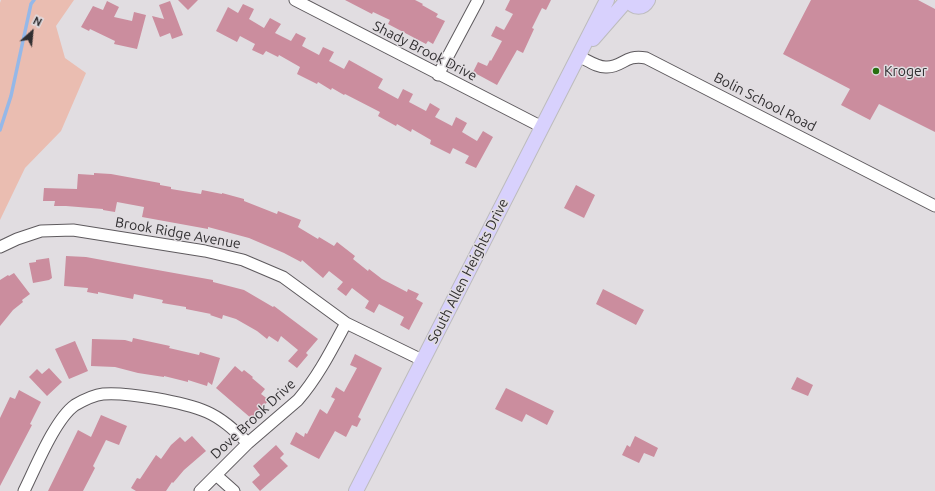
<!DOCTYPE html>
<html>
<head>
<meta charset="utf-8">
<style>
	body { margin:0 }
	#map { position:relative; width:935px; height:491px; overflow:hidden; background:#e1dde1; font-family:Ubuntu,sans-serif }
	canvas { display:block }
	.north { position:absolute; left:12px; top:12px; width:40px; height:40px; -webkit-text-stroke:3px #e1dde1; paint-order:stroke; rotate:27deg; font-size:11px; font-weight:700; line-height:16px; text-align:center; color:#302e30 }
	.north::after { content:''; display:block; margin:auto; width:14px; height:18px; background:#302e30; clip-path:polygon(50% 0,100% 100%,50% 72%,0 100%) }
</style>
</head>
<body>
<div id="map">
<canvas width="935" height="491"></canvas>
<div class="north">N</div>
</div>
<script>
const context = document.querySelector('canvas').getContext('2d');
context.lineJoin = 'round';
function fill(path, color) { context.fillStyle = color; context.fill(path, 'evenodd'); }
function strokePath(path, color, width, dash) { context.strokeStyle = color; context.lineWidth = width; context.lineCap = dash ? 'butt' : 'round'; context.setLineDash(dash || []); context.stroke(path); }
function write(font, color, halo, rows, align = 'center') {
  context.font = font + ' Ubuntu,sans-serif'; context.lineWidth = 3; context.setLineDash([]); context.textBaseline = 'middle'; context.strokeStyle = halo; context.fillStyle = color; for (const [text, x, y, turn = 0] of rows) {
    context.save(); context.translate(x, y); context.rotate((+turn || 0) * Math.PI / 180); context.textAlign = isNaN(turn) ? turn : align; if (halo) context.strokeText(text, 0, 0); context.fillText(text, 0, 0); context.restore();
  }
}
const green = new Path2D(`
	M1,0h73l-18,26 9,32 21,15 -25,58 -36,37 -25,52v-217z`);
const stream = new Path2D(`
	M0,130l11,-34 20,-92 3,-4`);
const building = new Path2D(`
	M178,0h20l-10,10z
	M345,0h70l8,4 -1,1 16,9 -2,3 9,4 -12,23 -5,-3 -2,3 -38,-20 2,-4 -17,-8 -1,2z
	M510,0h41l-5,10 -4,-2 -10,20 2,1 -11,24 -6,-3 -20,35 -24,-13 5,-10 9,4 3,-6 1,1 11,-20 -11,-5 5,-10 8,4 9,-16 -8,-4z
	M811,0h107l17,9v123l-56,-28 -9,16 -29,-15 9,-16 -67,-35z
	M107,1l12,6 -5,10 18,4 2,-9 12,3 -9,34 -23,-5 1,-3 -25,-12 -1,2 -8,-4 12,-21 10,4z
	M170,1l13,34 -11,4 -2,-6 -10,4 -8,-21 12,3 -5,-14z
	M243,4l11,5 -5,10 15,9 6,-10 11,6 -6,9 16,8 5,-8 10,5 -4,8 17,9 4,-8 11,5 -5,9 15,8 5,-9 34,19 -5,9 20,11 5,-10 10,5 -4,8 17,9 4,-8 10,6 -5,8 17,9 4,-9 11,6 -5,9 15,9 6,-10 10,6 -17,31 -11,-5 4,-7 -16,-8 -3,6 -20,-10 1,-4 -19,-11 -1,3 -14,-8 -1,2 -18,-10 2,-4 -35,-18 -1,1 -12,-7 -1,2 -13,-8 -1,2 -20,-10 3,-7 -21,-12 -1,2 -12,-6 -3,4 -11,-5 3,-6 -15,-8 -3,6 -21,-11 12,-24 10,6z
	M94,173l17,1 49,9v2l11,2v2l30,5 1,-4 20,4v-1l22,6v2l33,13 1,-3 23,9 -3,7 20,12 1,-2 15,9 3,-4 18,14 -2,3 15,12 1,-2 13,10 25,13 1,-3 11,5 -3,5 7,4 -14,27 -9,-5 4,-8 -25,-13 -5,9 -9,-5 4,-7 -17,-13 -6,8 -9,-7 6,-7 -14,-11 -6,7 -21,-18 -1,2 -17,-9 -35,-15 -41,-11v2l-66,-12 2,-10 -27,-5 -2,10 -12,-2v-1l-37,-3h-12l1,-5h-12l1,-13 33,1 1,-15 16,1z
	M576,185l19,10 -11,23 -20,-10z
	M66,256l20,1 38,7 89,16v2l31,8 29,17 1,-1 44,33 -12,14 2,2 -11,13 -9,-7 10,-11 -17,-14 -3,6 -9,-6 -2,3 -10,-8 -21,-12 -13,-4 -1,4 -12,-4 1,-1 -25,-5v-2l-24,-4 1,-3 -29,-6 -1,5 -35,-7v2l-11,-2 1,-4 -24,-2z
	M49,258l3,20 -3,2 -16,3 -4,-20 7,-1v-2z
	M14,273l16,21 -8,6 1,2 -10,8 -13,16v-46l8,-5 1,1z
	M603,289l41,21 -8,15 -40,-21z
	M133,338l37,8 -1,2 30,7 1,-3 20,6 -8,27 -4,-3 -1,4 -19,-6v2l-24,-6v1l-26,-4 -23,-6 -24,-1 1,-27 33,1 7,2z
	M75,341l13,30 -19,8 -14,-30z
	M355,354l27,14 -24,49 3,2 -4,8 -5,-2 -6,12 -11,-6 -16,28 -29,-15 6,-12 8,5 1,-4 2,1 13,-25 7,5 8,-15 -4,-2 5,-10 8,5 13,-24 -7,-3z
	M235,366l7,6 2,-2 9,7 -1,1 13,11 -4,5 8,6 -17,19 -36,-31z
	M49,368l13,14 -15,14 -18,-19 8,-8 5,5z
	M797,377l16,8 -5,11 -17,-7z
	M506,388l48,23 -7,14 -21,-11 -4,8 -27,-13z
	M19,390l22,12 -11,22 2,1 -32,61v-68l10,-21 5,2z
	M101,415l26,11 -8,19 -13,-5 -13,26 2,2 -12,23h-35l30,-61 13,7z
	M192,436l14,15 -22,19 -11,13 -1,-1 -6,9h-30l-5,-3 6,-10 3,1 16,-24 5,4 10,-14 9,-8 5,5z
	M635,436l23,12 -4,9 -10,-4 -5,10 -17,-8 5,-10 3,2z
	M276,445l8,9 -4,4 8,8 -28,25 -8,-9 8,-7 -7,-9z`);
const minor = new Path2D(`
	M295,0l247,127
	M578,56c9,4 20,12 29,11 16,0 18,-13 39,-9l289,148
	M438,75l40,-75
	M0,247l17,-8 24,-8 32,-1 132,21 38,9 40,17 63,46 76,37
	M216,475l18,16
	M24,491c11,-22 31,-72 51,-86 7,-4 19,-10 28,-11 25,-2 81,8 104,18 16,7 29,20 41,31
	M200,491l48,-48 50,-43c20,-23 34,-51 48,-77`);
const major = new Path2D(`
	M629,0c5,9 14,9 19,0
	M593,39l34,-39
	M356,491l251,-491`);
const markers = [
	[876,71,4,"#276f10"]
];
const streetNames = [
	["Shady Brook Drive",425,51,27],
	["Bolin School Road",765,102,27],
	["Brook Ridge Avenue",178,233,10],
	["South Allen Heights Drive",468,271,-63],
	["Dove Brook Drive",253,419,-43]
];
const poiNames = [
	["Kroger",884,71]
];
fill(green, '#eabdb1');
strokePath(stream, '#95b8e8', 3.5);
fill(building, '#cb8d9e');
strokePath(minor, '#5e5a5e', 13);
strokePath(major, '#bdbcbd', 16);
strokePath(minor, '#fff', 11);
strokePath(major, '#d8d1fd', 14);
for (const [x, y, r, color] of markers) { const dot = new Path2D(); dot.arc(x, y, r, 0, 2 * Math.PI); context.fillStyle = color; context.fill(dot); strokePath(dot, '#e1dde1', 1.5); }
write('14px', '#302e30', '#e1dde1', streetNames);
write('14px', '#302e30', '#e1dde1', poiNames, 'left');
</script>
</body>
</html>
